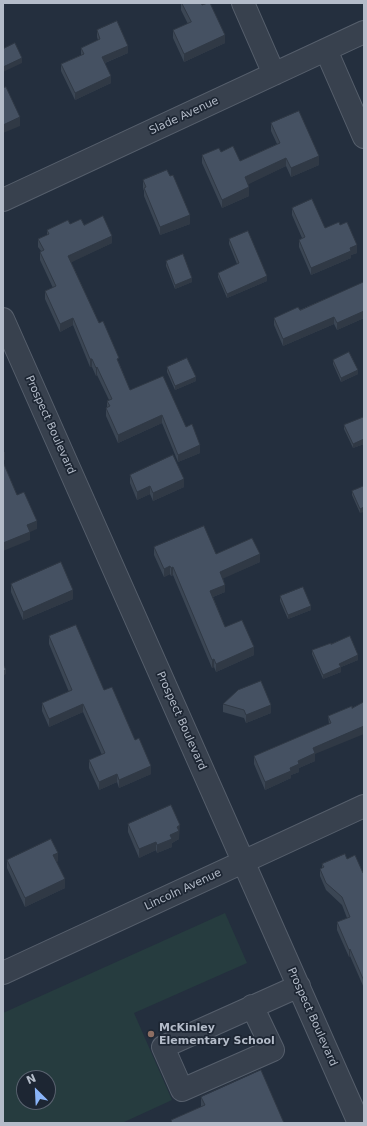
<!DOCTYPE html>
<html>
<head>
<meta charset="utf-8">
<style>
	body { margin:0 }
	#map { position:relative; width:367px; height:1126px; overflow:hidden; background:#242f3e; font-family:"DejaVu Sans",sans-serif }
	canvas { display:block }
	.frame { position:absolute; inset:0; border:4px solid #b4bcc9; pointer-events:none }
	.north { position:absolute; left:16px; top:1070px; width:40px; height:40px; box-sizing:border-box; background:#1d2633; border:1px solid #59626f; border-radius:50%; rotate:336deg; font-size:11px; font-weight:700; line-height:16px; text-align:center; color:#b4bcc9 }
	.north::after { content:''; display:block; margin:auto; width:14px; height:18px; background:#8ab4f8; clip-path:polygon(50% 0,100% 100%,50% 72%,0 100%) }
</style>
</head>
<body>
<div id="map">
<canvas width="367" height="1126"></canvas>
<div class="frame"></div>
<div class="north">N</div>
</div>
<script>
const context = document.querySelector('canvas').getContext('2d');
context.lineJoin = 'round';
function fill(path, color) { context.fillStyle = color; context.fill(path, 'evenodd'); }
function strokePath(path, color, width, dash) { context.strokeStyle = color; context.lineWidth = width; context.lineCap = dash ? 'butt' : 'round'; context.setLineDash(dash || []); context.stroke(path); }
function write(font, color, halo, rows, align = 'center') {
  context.font = font + ' "DejaVu Sans",sans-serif'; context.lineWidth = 3.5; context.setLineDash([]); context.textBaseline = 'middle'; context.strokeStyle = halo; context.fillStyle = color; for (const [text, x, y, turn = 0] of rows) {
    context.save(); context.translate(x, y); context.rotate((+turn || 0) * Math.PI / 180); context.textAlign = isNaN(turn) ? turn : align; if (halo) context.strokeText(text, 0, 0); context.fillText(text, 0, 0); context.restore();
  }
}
const green = new Path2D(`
	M225,913l22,50 -113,50 38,87 -50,23h-119v-110zM24,1078h24v24h-24z`);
const minor = new Path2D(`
	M243,3l31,71
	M326,50l38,87
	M3,200l361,-168
	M3,319l356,804
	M3,973l361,-167
	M252,1006l21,44 -91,40 -19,-43 136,-61`);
const wall = new Path2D(`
	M181,3h20l24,40 -41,19 -11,-24v-8l15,-6 -7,-14z
	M97,30l31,23 -23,10 6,20 -36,17 -14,-29v-7l20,-9v-7l17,-8 -1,-3z
	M271,123l48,42 -28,12 -5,-11 -38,18 1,12 -27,12 -20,-45v-8l19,-3 19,9 37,-17 -6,-13z
	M143,180l47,44 -30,11 -16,-39v-5l-1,-3z
	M292,208l33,20 32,25 -6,2v3l-40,17 -12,-28v-7l3,-2 -10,-23z
	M70,224l14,1 28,18 -41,19 28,61 20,40 11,27 56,37 14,26 -22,9 -16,-39 -44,20 -12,-27v-8l1,-1v-6l2,-1 -12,-25 -1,1 -4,-9h-2l-17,-42 -13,7 -15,-33v-8l8,-3 -13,-28v-8l1,-1 -3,-4v-8l9,-4v-5z
	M229,239l38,42 -40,17 -9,-21v-4l19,-9 -8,-20z
	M166,261l26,21 -17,7 -9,-23z
	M364,282v36l-27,12 -3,-6 -51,22 -9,-21v-7l26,-8z
	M333,360l25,14 -17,8 -8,-18z
	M167,367l29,14 -21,9 -8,-18z
	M364,417v27l-11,4 -9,-19v-4z
	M130,475l54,12 -31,14 -3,-7 -13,6 -7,-17z
	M364,486l-4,27 -8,-18v-4z
	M154,547l62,7 44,8 -37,16 2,14 -12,5 12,30 29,28 -38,17 -2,-5 -2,1 -39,-93 -2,1 -1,-2 -6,3 -10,-22z
	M11,584l62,15 -50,21 -12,-28z
	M280,596l31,14 -23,9 -8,-18z
	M49,636l55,54 31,50 16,34 -32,14 -2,-6 -18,8 -10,-22v-8l13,-5 -19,-43 -34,15 -7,-16v-8l27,-11 -20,-48z
	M331,644l27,16 -17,7v5l-18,7 -11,-25v-4z
	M223,704l48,9 -25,10 -2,-5 -21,-6z
	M352,706l-37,48v7l-16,7v4l-8,3v3l-26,12 -11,-26v-8l75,-32 -1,-8z
	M128,824l52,10h-1v5l-7,4v4l-15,6 -1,-3 -17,8 -11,-26z
	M347,859l16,14h1v115l-14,-32 -1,1 -12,-27v-8l10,-4 -5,-13 -16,-15 -6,-14v-7l2,-1v-4z
	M7,860l51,1 -2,1 9,26 -40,19 -18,-39z
	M201,1097l83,26h-113v-3l30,-13z`);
const shadedWall = new Path2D(`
	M225,35v8l-41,19v-8z
	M128,46v7l-26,11v-7z
	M22,58v5l-19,9v-5z
	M111,76v7l-36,17v-7z
	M20,117v9l-17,7v-8z
	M319,156v9l-28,12v-9z
	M286,158v8l-41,20v-9z
	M249,187v9l-27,12v-8z
	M190,215v9l-30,11v-8z
	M112,236v7l-44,21v-8z
	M357,245v8l-6,2v3l-40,17v-7z
	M267,276v5l-40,17v-4z
	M192,278v4l-17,7v-4z
	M364,311v7l-27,12v-7z
	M334,317v7l-51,22v-7z
	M73,318v7l-13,7v-8z
	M90,359h2v8h-2z
	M97,367v8l-1,1v-8z
	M358,370v4l-17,8v-4z
	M196,377v4l-21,9v-4z
	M162,415v8l-44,20v-8z
	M364,439v5l-11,4v-4z
	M200,445v8l-22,9v-7z
	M3,452h2v8h-2z
	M184,479v8l-31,14v-8z
	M150,486v8l-13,6v-8z
	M364,507v5l-4,1v-4z
	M37,521v8l-7,3v8l-27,11v-8l24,-18z
	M260,554v8l-40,18v-8z
	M170,566v8l-6,3v-8z
	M173,567v8l-2,1v-8z
	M225,585v7l-15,6v-7z
	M73,590v9l-50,21v-8z
	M311,606v4l-23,9v-4z
	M254,647v8l-38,17v-8z
	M358,655v5l-17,7v5l-18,7v-4l16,-11z
	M214,659v8l-2,1v-8z
	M6,670v4l-3,2v-5z
	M83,704v8l-34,15v-8z
	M271,705v8l-25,10v-8z
	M364,726v8l-49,20v7l-16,7v4l-8,3v3l-26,12v-8l25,-14 23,-20z
	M151,766v8l-32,14v-8z
	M117,774v8l-18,8v-8z
	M180,825l-1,14 -7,4v4l-15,6v-8l13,-10 7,-8z
	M156,842v8l-17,8v-9z
	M58,853v8l-5,3v-9z
	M65,879v9l-40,19v-9z
	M350,949v7l-1,1v-7z`);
const building = new Path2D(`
	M182,3h19l1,2 6,-2h2l15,32 -41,19 -11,-24 18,-8z
	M117,21l11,25 -26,11 9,19 -36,17 -14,-29 23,-10 -3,-6 19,-9 -3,-9z
	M15,43l7,15 -19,9v-18z
	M6,87l14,30 -17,8v-37z
	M299,111l20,45 -28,12 -5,-10 -41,19 4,10 -27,13 -20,-45 17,-7 2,4 12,-6 7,15 40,-18 -9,-20z
	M167,170l3,6 3,-1 17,40 -30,12 -16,-39 2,-1 -3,-7z
	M312,199l13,29 14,-6 1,3 7,-3 10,23 -7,3 1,3 -40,17 -12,-28 6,-3 -13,-29z
	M103,216l9,20 -44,20 31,67 4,-2 16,37 -2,1 13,31 33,-14 23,51 6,-3 8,21 -22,10 -16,-40 -44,20 -12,-27 4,-2 -3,-5 5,-2 -15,-32 -1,1 -4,-9h-2l-17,-41 -13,6 -15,-33 11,-5 -16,-34 4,-2 -6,-11 11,-5 -2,-4 21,-10 2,4 11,-5 3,6z
	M248,231l19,45 -40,18 -9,-21 21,-10 -10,-24z
	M183,254l9,24 -17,7 -9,-24z
	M364,282v29l-27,12 -3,-6 -51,22 -9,-21 24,-11 2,3z
	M349,352l9,18 -17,8 -8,-18z
	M187,358l9,19 -21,9 -8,-19z
	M364,417v22l-11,5 -9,-19z
	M173,455l11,24 -31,14 -3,-7 -13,6 -7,-17z
	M3,462l14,33 7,-3 13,29 -10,4 3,7 -27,11z
	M364,486v21l-4,2 -8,-18z
	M204,526l12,28 36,-16 8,16 -40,18 5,13 -15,6 15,36 17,-7 12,27 -38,17 -2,-5 -2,1 -39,-93 -2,1 -1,-2 -6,3 -10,-22z
	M61,562l12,28 -50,22 -12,-28z
	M303,587l8,19 -23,9 -8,-19z
	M76,625l28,65 8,-3 23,53 4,-2 12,28 -32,14 -2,-6 -18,8 -10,-22 16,-7 -22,-49 -34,15 -7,-16 30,-13 -23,-54z
	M350,636l8,19 -19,9 2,3 -18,8 -11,-25 19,-7v1z
	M3,664l3,6 -3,1z
	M261,681l10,24 -25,10 -2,-5 -21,-6 15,-14z
	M364,702v24l-51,22 2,5 -17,8 1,3 -9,4 1,3 -26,11 -11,-26 77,-33 -3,-7 24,-10v2z
	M171,805l9,20 -3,2 2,4 -9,4 2,4 -15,6 -1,-3 -17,7 -11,-25z
	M51,839l7,14 -5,2 12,24 -40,19 -18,-38z
	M345,854l2,5 8,-4 8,18h1v108l-14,-32 -1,1 -12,-28 13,-5 -8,-20 -16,-14 -6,-14 4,-2 -2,-3z
	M261,1070l23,53h-112l-1,-3 34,-15 -4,-8z`);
const markers = [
	[151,1034,4,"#8d6e63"]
];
const streetNames = [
	["Slade Avenue",184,116,-25],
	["Prospect Boulevard",50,425,66],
	["Prospect Boulevard",181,721,66],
	["Lincoln Avenue",183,890,-25],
	["Prospect Boulevard",312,1017,66]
];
const poiNames = [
	["McKinley",159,1028],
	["Elementary School",159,1041]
];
fill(green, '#263c3f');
strokePath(minor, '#565f6c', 24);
strokePath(minor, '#38414e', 22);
fill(wall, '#3b4654');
fill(shadedWall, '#303945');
fill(building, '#455162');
strokePath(building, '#303945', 1);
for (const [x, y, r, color] of markers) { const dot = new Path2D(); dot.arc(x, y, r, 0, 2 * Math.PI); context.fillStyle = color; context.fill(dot); strokePath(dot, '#1d2633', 1.5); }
write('11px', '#b4bcc9', '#1d2633', streetNames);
write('bold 11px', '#b4bcc9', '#1d2633', poiNames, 'left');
</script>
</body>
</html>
